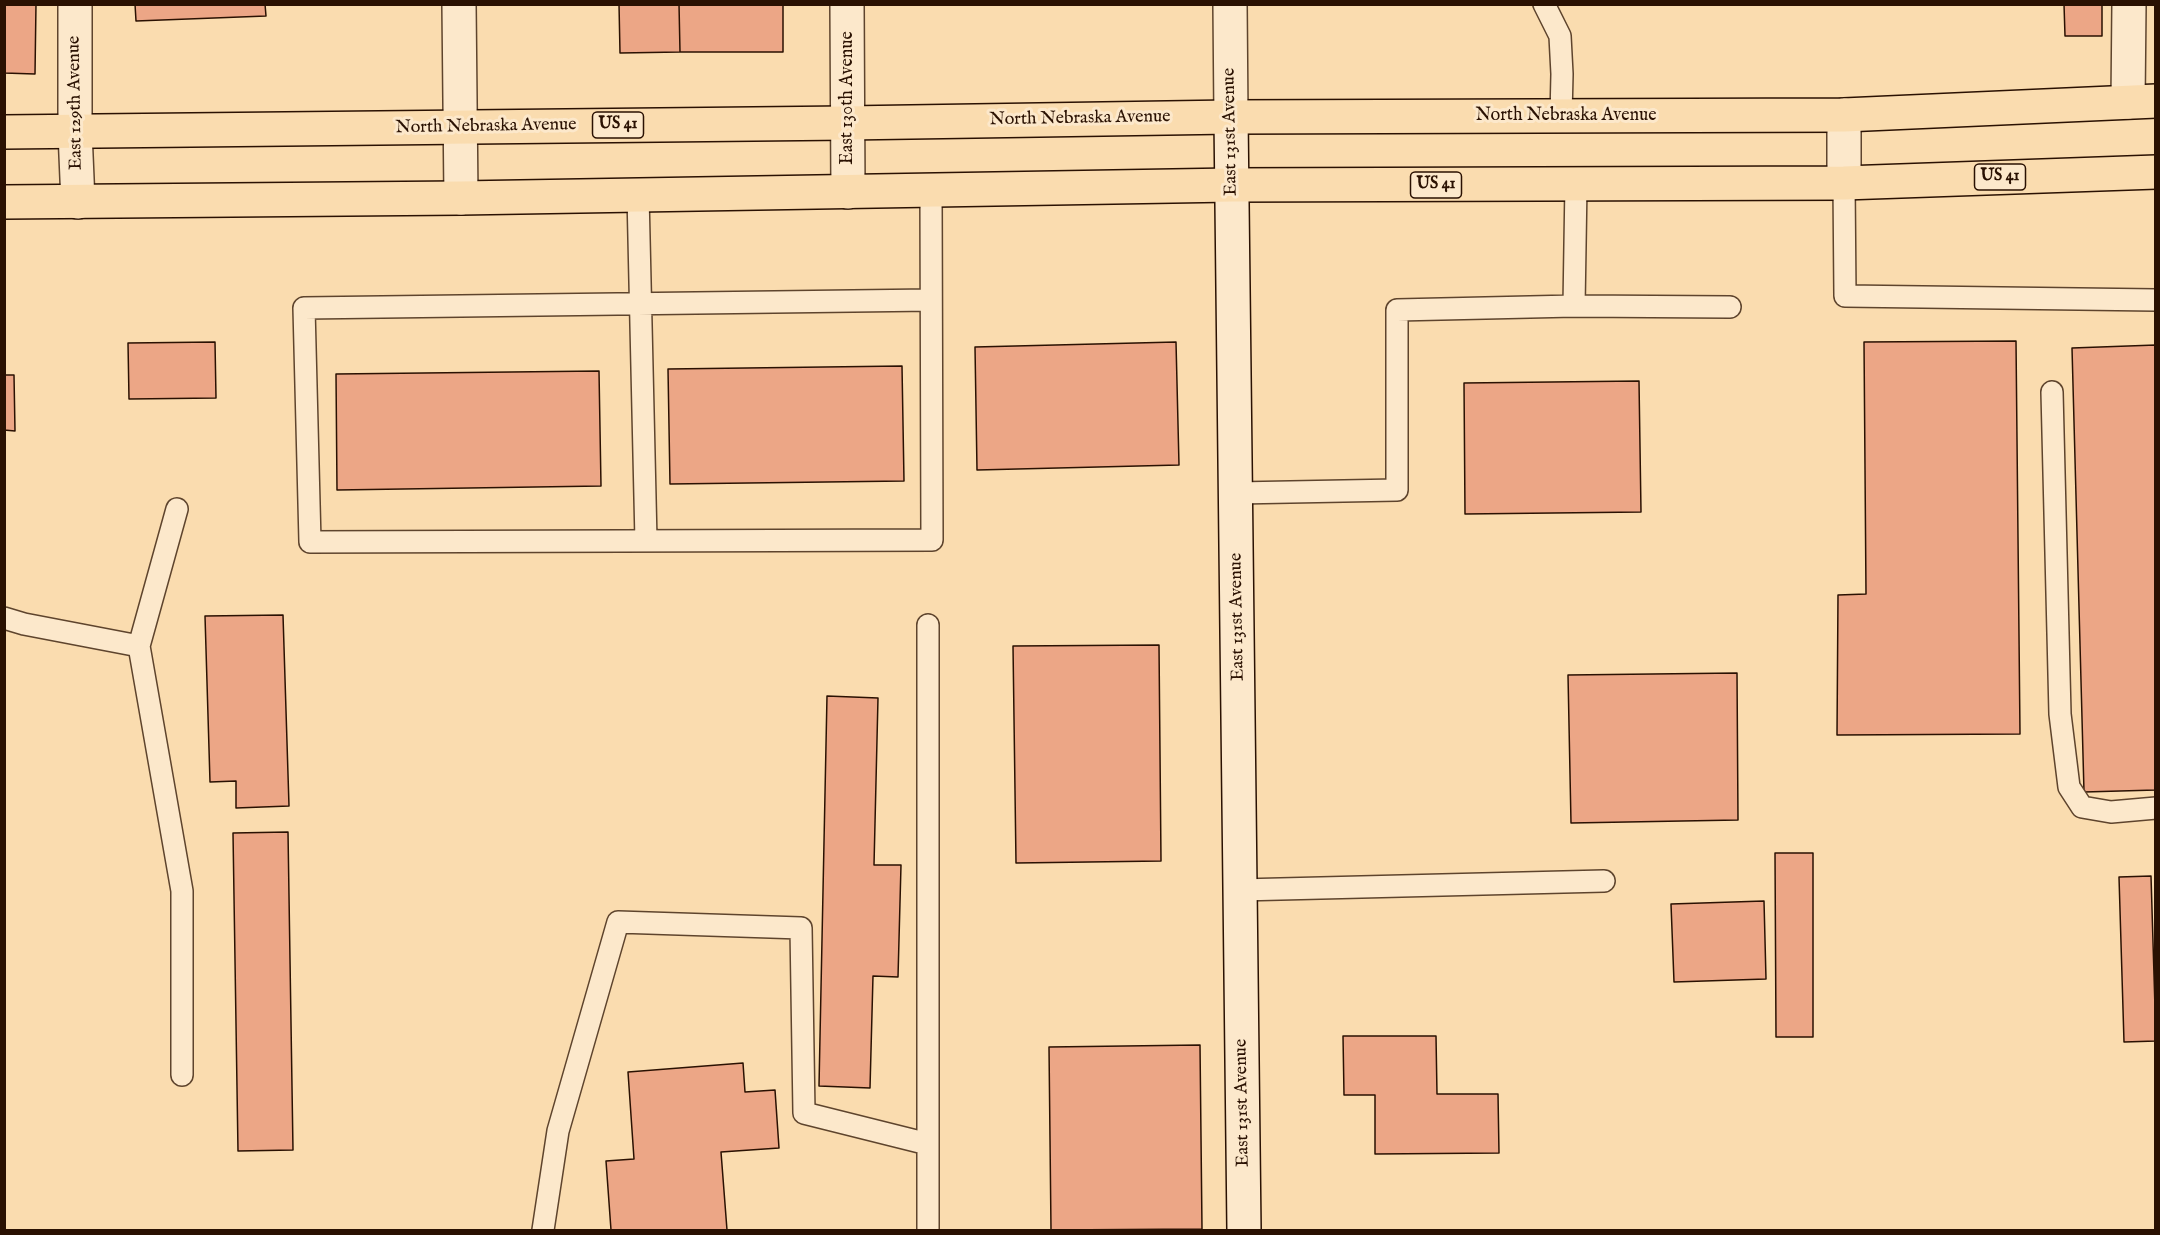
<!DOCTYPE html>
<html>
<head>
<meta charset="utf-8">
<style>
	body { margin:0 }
	#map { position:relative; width:2160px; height:1235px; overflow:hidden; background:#fadcaf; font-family:"IM FELL English",serif }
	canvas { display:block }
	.frame { position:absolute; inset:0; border:6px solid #2a1102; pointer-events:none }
</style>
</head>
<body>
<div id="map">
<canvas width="2160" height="1235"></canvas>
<div class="frame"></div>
</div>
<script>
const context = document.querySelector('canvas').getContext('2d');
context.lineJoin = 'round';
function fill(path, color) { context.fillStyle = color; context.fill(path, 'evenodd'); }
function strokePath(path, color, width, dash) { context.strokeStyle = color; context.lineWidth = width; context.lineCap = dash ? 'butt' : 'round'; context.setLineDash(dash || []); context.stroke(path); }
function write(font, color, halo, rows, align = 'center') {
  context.font = font + ' "IM FELL English",serif'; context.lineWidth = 6; context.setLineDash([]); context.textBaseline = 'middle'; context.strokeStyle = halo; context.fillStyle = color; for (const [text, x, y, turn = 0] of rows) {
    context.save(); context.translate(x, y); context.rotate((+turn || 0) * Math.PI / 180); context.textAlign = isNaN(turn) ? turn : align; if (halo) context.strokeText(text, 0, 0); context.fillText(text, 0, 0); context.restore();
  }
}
const building = new Path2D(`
	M4,4h32l-1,70 -31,-1z
	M135,4h130l1,12 -130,5z
	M619,4h60l1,48 -60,1z
	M679,4h104v48h-103z
	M2064,4h38v32h-37z
	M2016,341l4,393 -183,1 1,-140 28,-1 -2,-252z
	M215,342l1,56 -87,1 -1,-56z
	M1176,342l3,123 -202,5 -2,-123z
	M2156,345v445l-72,2 -12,-444z
	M902,366l2,115 -234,3 -2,-115z
	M599,371l2,115 -264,4 -1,-116z
	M4,375h10l1,56 -11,-1z
	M1639,381l2,131 -176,2 -1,-131z
	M283,615l6,191 -53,2v-27l-26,1 -5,-166z
	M1159,645l2,216 -145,2 -3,-217z
	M1737,673l1,147 -167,3 -3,-148z
	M827,696l51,2 -4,167h27l-3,112 -25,-1 -3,112 -51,-2z
	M288,832l5,318 -55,1 -5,-318z
	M1775,853h38v184h-37z
	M2151,876l5,165 -32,1 -5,-165z
	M1764,901l2,78 -92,3 -3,-78z
	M1343,1036h93l1,58h61l1,59 -124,1v-59h-31z
	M1200,1045l2,184 -151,1 -2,-183z
	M743,1063l2,29 30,-2 4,58 -58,4 6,78h-116l-5,-69 28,-2 -6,-87z`);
const lane = new Path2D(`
	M1544,4l16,32 2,38 -1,42
	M1844,183l1,113 311,4
	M931,191l1,349 -622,2 -6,-234 627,-8
	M638,195l8,346
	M1574,306l2,-122
	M2052,392l8,322 9,73 13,20 29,5 45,-4
	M1237,493l160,-3v-180l177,-4 156,1
	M177,509l-38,137 43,245v184
	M4,618l20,6 115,22
	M928,625v605
	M1240,890l364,-9
	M543,1230l15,-99 60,-209 183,6 3,185 124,31`);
const street = new Path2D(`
	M75,4v128l3,70
	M459,4l2,194
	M847,4l1,188
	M1230,4l1,113
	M2128,102l1,-98
	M1844,115v68`);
const secondary = new Path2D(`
	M1231,117l13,1113`);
const primary = new Path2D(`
	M4,132l843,-9 384,-6 613,-2 312,-14
	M4,202l457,-4 771,-13 612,-2 312,-11`);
const shields = [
	[618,125,51],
	[2000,177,51],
	[1436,185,51]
];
const shieldNames = [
	["US 41",618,125],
	["US 41",2000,177],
	["US 41",1436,185]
];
const streetNames = [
	["East 130th Avenue",848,98,-90],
	["East 129th Avenue",76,103,-91],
	["North Nebraska Avenue",1566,116],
	["North Nebraska Avenue",1080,119,-1],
	["North Nebraska Avenue",486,127,-1],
	["East 131st Avenue",1231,132,-91],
	["East 131st Avenue",1238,617,-91],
	["East 131st Avenue",1243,1103,-91]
];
fill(building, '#eca686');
strokePath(building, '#2a1102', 1.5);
strokePath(lane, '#5e442d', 24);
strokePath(street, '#5e442d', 36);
strokePath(secondary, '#2a1102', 36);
strokePath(primary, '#2a1102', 36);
strokePath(lane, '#fce8cb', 21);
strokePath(street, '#fce8cb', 33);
strokePath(secondary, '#fce8cb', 33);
strokePath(primary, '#fadcaf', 33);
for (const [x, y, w] of shields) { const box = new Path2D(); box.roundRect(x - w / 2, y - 13, w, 26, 4.5); context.fillStyle = '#fce8cb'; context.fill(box); strokePath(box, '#2a1102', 1.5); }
write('bold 16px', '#2a1102', null, shieldNames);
write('18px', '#2a1102', '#fce8cb', streetNames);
</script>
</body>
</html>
